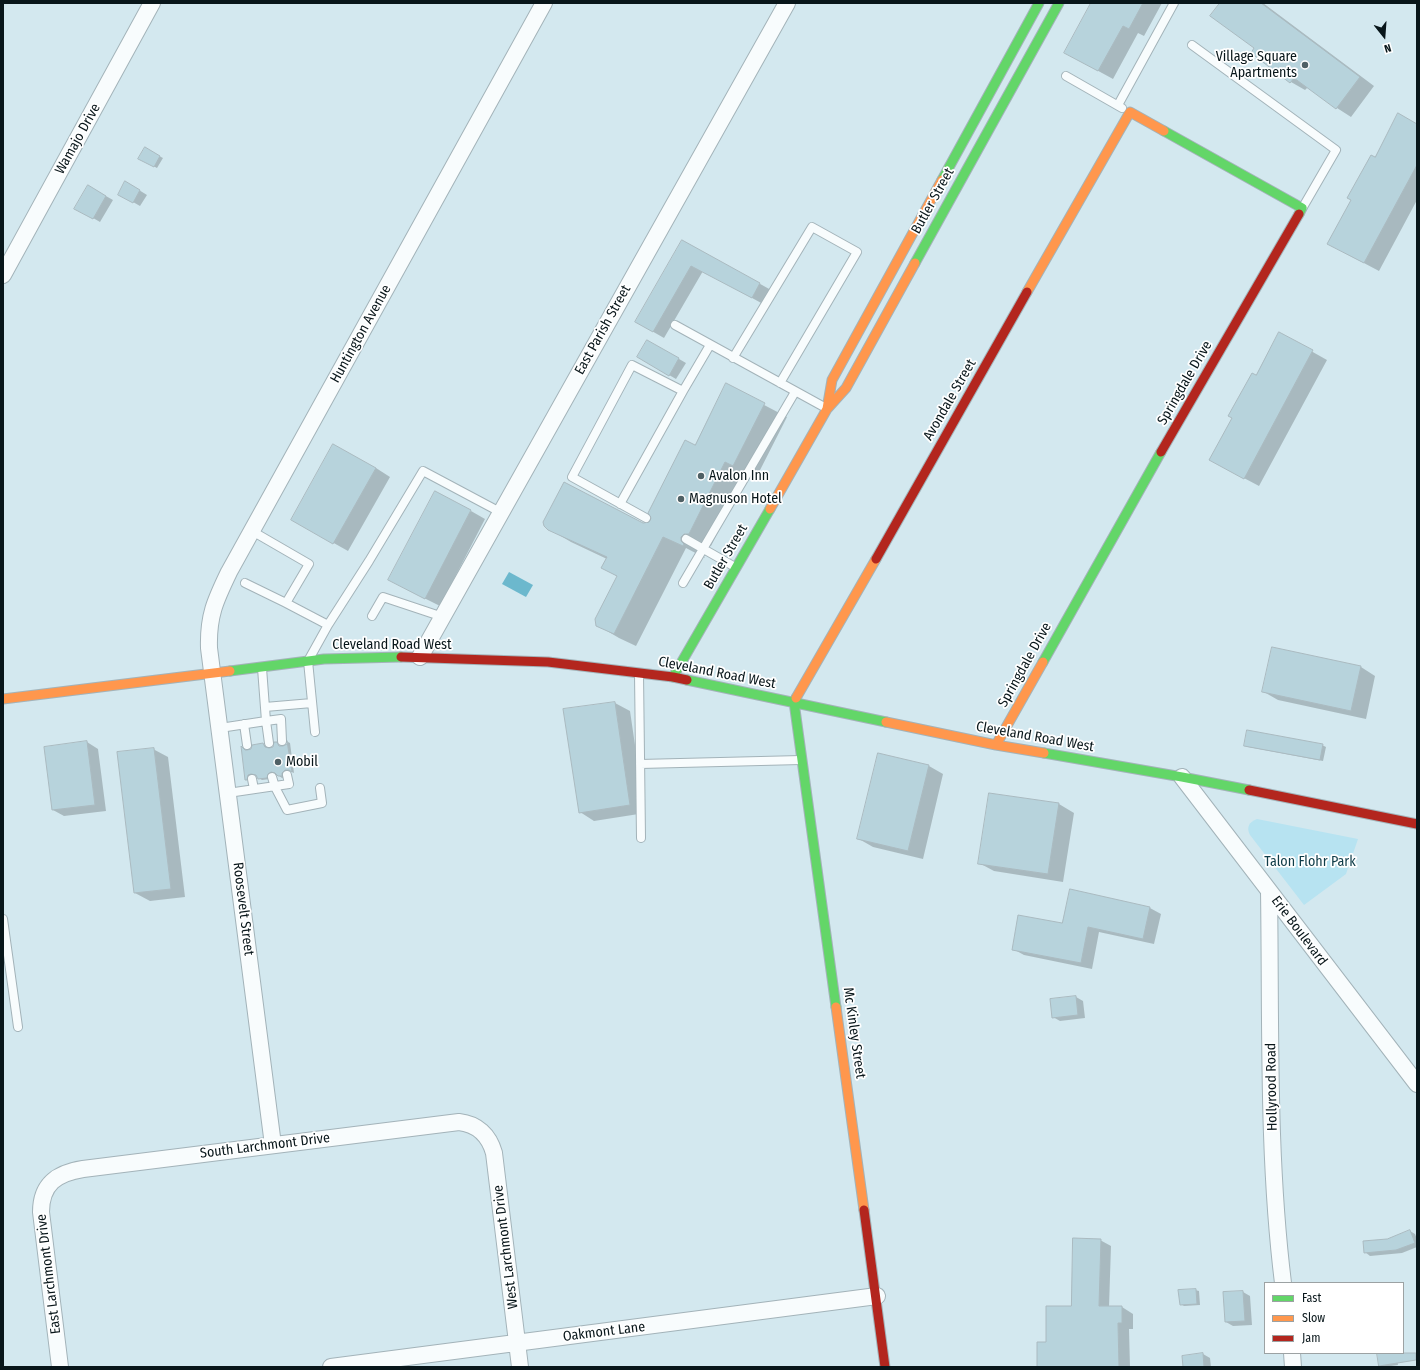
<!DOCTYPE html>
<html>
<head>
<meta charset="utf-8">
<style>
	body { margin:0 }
	#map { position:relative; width:1420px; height:1370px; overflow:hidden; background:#d3e8ef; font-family:"Fira Sans Condensed",sans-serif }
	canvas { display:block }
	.frame { position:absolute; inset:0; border:4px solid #08161a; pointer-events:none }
	.legend { position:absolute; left:1264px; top:1282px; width:140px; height:72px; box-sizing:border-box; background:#fff; border:1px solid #9ca2a3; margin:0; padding:5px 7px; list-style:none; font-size:12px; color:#08161a }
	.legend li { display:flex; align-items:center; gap:8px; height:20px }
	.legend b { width:20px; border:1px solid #9ca2a3 }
	.north { position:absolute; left:1364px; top:16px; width:40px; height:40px; -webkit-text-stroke:3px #fff; paint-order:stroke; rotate:163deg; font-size:11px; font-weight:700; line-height:16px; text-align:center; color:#08161a }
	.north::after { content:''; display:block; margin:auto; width:14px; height:18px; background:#08161a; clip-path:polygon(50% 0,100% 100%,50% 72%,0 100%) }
</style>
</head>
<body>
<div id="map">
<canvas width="1420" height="1370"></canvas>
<div class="frame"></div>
<ul class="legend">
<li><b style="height:5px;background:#63d668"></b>Fast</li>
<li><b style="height:5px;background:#ff974d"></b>Slow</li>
<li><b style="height:5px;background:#b3261e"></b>Jam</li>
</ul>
<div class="north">N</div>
</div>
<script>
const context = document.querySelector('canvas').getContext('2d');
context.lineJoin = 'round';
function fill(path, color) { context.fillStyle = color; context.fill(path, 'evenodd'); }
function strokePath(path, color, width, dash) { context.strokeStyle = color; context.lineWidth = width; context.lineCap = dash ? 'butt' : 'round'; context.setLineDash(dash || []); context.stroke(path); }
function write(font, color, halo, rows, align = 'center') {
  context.font = font + ' "Fira Sans Condensed",sans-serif'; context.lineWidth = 3.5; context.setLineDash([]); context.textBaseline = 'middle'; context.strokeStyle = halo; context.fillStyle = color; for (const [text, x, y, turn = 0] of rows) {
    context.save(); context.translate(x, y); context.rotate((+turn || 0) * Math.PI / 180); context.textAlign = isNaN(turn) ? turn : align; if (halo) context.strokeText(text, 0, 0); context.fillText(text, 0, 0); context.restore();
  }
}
const green = new Path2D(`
	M1257,819l101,20 -12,35 -42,31 -54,-70c-4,-8 -1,-13 7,-16z`);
const water = new Path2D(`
	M509,572l24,13 -7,12 -24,-13z`);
const shadow = new Path2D(`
	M1093,3h69l-18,33 -6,-3 -25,46 -33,-18z
	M1221,3h42l111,83 -23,31 -14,-9 -29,-21 -3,3 -14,-8 -35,-34z
	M1417,125v75l-38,71 -36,-19 32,-94z
	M145,149l18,9 -6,10 -17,-9z
	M126,182l21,13 -7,11 -21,-12z
	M88,186l25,14 -13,22 -24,-14z
	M683,241l88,49 -8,14 -60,-33 -39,67 -28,-16z
	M1279,333l48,27 -68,126 -34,-18 31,-92z
	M648,341l38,22 -10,16 -38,-22z
	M726,385l61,32 -31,61 -9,-4 -36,72h-3l-6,7 3,5 -19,-10 -50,98 -17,-8 -22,-13 21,-48 -15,-9 4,-9 -36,-17 -22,-13 100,-5 46,-78z
	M376,468l14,9 -42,74 -41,-23z
	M471,511l14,8 -45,87 -36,-18z
	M1361,667l14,9 -9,43 -88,-19 -14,-8z
	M615,703l15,8 15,102 -51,8 -14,-9z
	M87,742l11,7 8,62 -42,5 -11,-6z
	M288,742l2,1 4,30 -5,-2 -4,4v2l-3,1 -7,-5 -4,2 -1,4 -8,1 -7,-5 -4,2 -2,4 -3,-2 -4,-31 4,3 17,-7 4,2 1,3 5,-1 3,-5 5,4 7,-3z
	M1245,745h77l4,2 -3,14 -75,-14z
	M153,749l15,8 17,140 -35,4 -15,-8z
	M929,766l14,8 -20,85 -50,-12 -14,-8z
	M990,794l69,10 15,9 -11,69 -69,-11 -15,-8z
	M1070,891l80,17 11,6 -7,30 -55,-12 -7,37 -68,-14 -11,-6 50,-24z
	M1076,997l7,4 2,17 -25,3 -7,-4z
	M1410,1231l5,3 2,5v8l-15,6 -32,3 -5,-4z
	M1100,1240l11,6 -2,61h13l11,7v15h-4l1,38h-92l9,-24 25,-36z
	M1195,1290l4,1 1,14 -16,1 -3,-2z
	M1243,1292l7,4 2,29 -19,1 -7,-4 -2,-29z
	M1378,1353h18l2,12 -14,2 -4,-2z
	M1203,1354l7,4 1,9h-27z`);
const building = new Path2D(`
	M1091,3h52l-14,26 -6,-3 -25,45 -34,-18z
	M1220,3h41l99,74 -24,32 -42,-31 -4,5 -39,-30 3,-5 -44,-32z
	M1398,113l19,11v41l-53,98 -37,-19 24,-44 -4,-2 24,-43 4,2z
	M145,147l15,9 -6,11 -16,-8z
	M125,181l15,9 -7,13 -15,-8z
	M88,185l18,11 -13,23 -19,-10z
	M682,240l78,43 -8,15 -61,-32 -38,66 -18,-10z
	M1279,332l34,18 -69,129 -35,-19 23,-42 -4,-2 24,-43 4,2z
	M647,340l32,18 -10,18 -32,-19z
	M726,383l39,20 -32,63 -8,-4 -36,72h-5l-3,3v4l3,3 -1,2 -20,-9 -49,97 -18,-8 -1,-7 22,-43 -16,-8 6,-11 -59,-27 -4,-4 -1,-4 21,-40 79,41 6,-1 2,-4 -3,-5 37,-73 10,5z
	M333,444l43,24 -43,76 -42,-24z
	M435,491l36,19 -46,89 -37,-19z
	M1272,647l89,19 -10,45 -89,-19z
	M615,702l15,103 -51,8 -16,-104z
	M1247,730l76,14 -3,16 -76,-14z
	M87,741l8,64 -43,5 -8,-63z
	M287,741l5,31 -3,-2h-4l-3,3v3h-4l-3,-3 -4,-1 -3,2 -1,4 -9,1 -2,-4 -5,-1 -3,1 -1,5h-2l-4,-34 4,4h2l4,-1 1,-4 11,-2 2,4 4,1 4,-1 1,-5h3l2,4h4l4,-2z
	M154,748l17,141 -37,4 -17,-141z
	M878,753l51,12 -21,86 -51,-12z
	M989,793l70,10 -11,71 -70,-10z
	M1070,889l80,18 -7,32 -55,-12 -7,36 -69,-13 6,-35 44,8z
	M1076,996l2,19 -26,3 -2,-19z
	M1410,1230l5,13 -19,7 -32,3 -1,-12 24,-2z
	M1073,1238l28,1 -2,67h23v17h-4l1,44h-82v-25h9v-36h25z
	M1196,1289l1,15 -17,1 -2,-15z
	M1243,1291l2,30 -20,1 -2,-30z
	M1203,1353l1,14h-21l-1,-11z
	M1377,1353h39v7l-37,6z`);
const lane = new Path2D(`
	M1192,45l144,105 -33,57
	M1066,76l56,32
	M1118,105l56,-102
	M675,325l151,83
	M733,358l79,-131 45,25 -77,131
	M620,504l63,-113 27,-46
	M646,518l-74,-41 60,-112 51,26
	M252,531l57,33 -23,39 42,22
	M686,539l49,28
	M245,583l41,20
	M683,583l112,-191
	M372,616l11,-19 60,20
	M639,674l2,164
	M265,707l47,-4
	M244,724l3,21
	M220,728l46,-7 -4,-53
	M315,732l-7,-71 20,-36 41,-64 54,-90 77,41
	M269,743l-3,-22 15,-2 1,22
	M640,764l161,-4
	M272,777l3,10 12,23 35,-7 -2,-15
	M252,779l2,10
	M228,793l61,-9 -2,-9
	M3,919l15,108`);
const street = new Path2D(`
	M3,275l149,-272
	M420,657l367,-654
	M1182,777l235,307
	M1269,891c2,130 -2,262 14,392
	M273,1145l-64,-497c-1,-32 6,-47 20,-76l315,-569
	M1292,1353l1,14
	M60,1367l-19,-155c0,-28 16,-39 42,-43l376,-47c18,2 30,13 35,31l26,214
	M331,1367l546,-71`);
const fast = new Path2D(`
	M1164,131l138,77 -3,6
	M942,180l97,-177
	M915,263l144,-260
	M1043,662l118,-210
	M230,671l94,-12 77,-2
	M673,677l97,-168
	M687,680l199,42
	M796,698l-2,4 42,305
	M1044,753l138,24 67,13`);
const slow = new Path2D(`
	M1027,292l103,-180 34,19
	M827,409l5,-29 110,-200
	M770,509l57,-100 19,-21 69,-125
	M796,698l80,-139
	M3,699l227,-28
	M886,722l110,23 48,8
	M996,745l47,-83
	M836,1007l28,203`);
const jam = new Path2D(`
	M1161,452l138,-238
	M876,559l151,-267
	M401,657l147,5 125,15 14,3
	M1249,790l168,34
	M864,1210l21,157`);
const markers = [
	[1305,65,4,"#4f6065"],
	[701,476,4,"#4f6065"],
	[681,499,4,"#4f6065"],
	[278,762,4,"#4f6065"]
];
const poiNames = [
	["Village Square",1297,57,"right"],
	["Apartments",1297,73,"right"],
	["Avalon Inn",709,476],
	["Magnuson Hotel",689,499],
	["Mobil",286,762]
];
const streetNames = [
	["Wamajo Drive",78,139,-61],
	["Butler Street",933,201,-61],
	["East Parish Street",603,330,-61],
	["Huntington Avenue",361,334,-61],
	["Springdale Drive",1185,383,-60],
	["Avondale Street",950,400,-60],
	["Butler Street",726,557,-60],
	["Cleveland Road West",392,645],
	["Springdale Drive",1025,665,-61],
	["Cleveland Road West",717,673,11],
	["Cleveland Road West",1035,737,10],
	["Roosevelt Street",243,909,83],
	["Erie Boulevard",1299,931,53],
	["Mc Kinley Street",854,1033,82],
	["Hollyrood Road",1272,1087,-91],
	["South Larchmont Drive",265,1146,-7],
	["West Larchmont Drive",506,1247,-97],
	["East Larchmont Drive",49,1274,-97],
	["Oakmont Lane",604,1332,-7]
];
const parkNames = [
	["Talon Flohr Park",1310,862]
];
fill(green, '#b7e3f1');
fill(water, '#6cb8cd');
fill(shadow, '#0003');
fill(building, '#b7d3dc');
strokePath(building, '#aabac0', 1);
strokePath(lane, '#a3b3b9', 10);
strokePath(street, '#a3b3b9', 18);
strokePath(fast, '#a3b3b9', 11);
strokePath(slow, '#a3b3b9', 11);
strokePath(jam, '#a3b3b9', 11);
strokePath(lane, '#f8fcfd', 8);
strokePath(street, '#f8fcfd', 16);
strokePath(fast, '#63d668', 9);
strokePath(slow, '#ff974d', 9);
strokePath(jam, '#b3261e', 9);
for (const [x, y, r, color] of markers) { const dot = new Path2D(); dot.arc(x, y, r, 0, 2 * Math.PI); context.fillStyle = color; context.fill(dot); strokePath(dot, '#fff', 1.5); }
write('14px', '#08161a', '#fff', poiNames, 'left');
write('14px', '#08161a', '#fff', streetNames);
write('14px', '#0f3c48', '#fff', parkNames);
</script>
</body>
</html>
